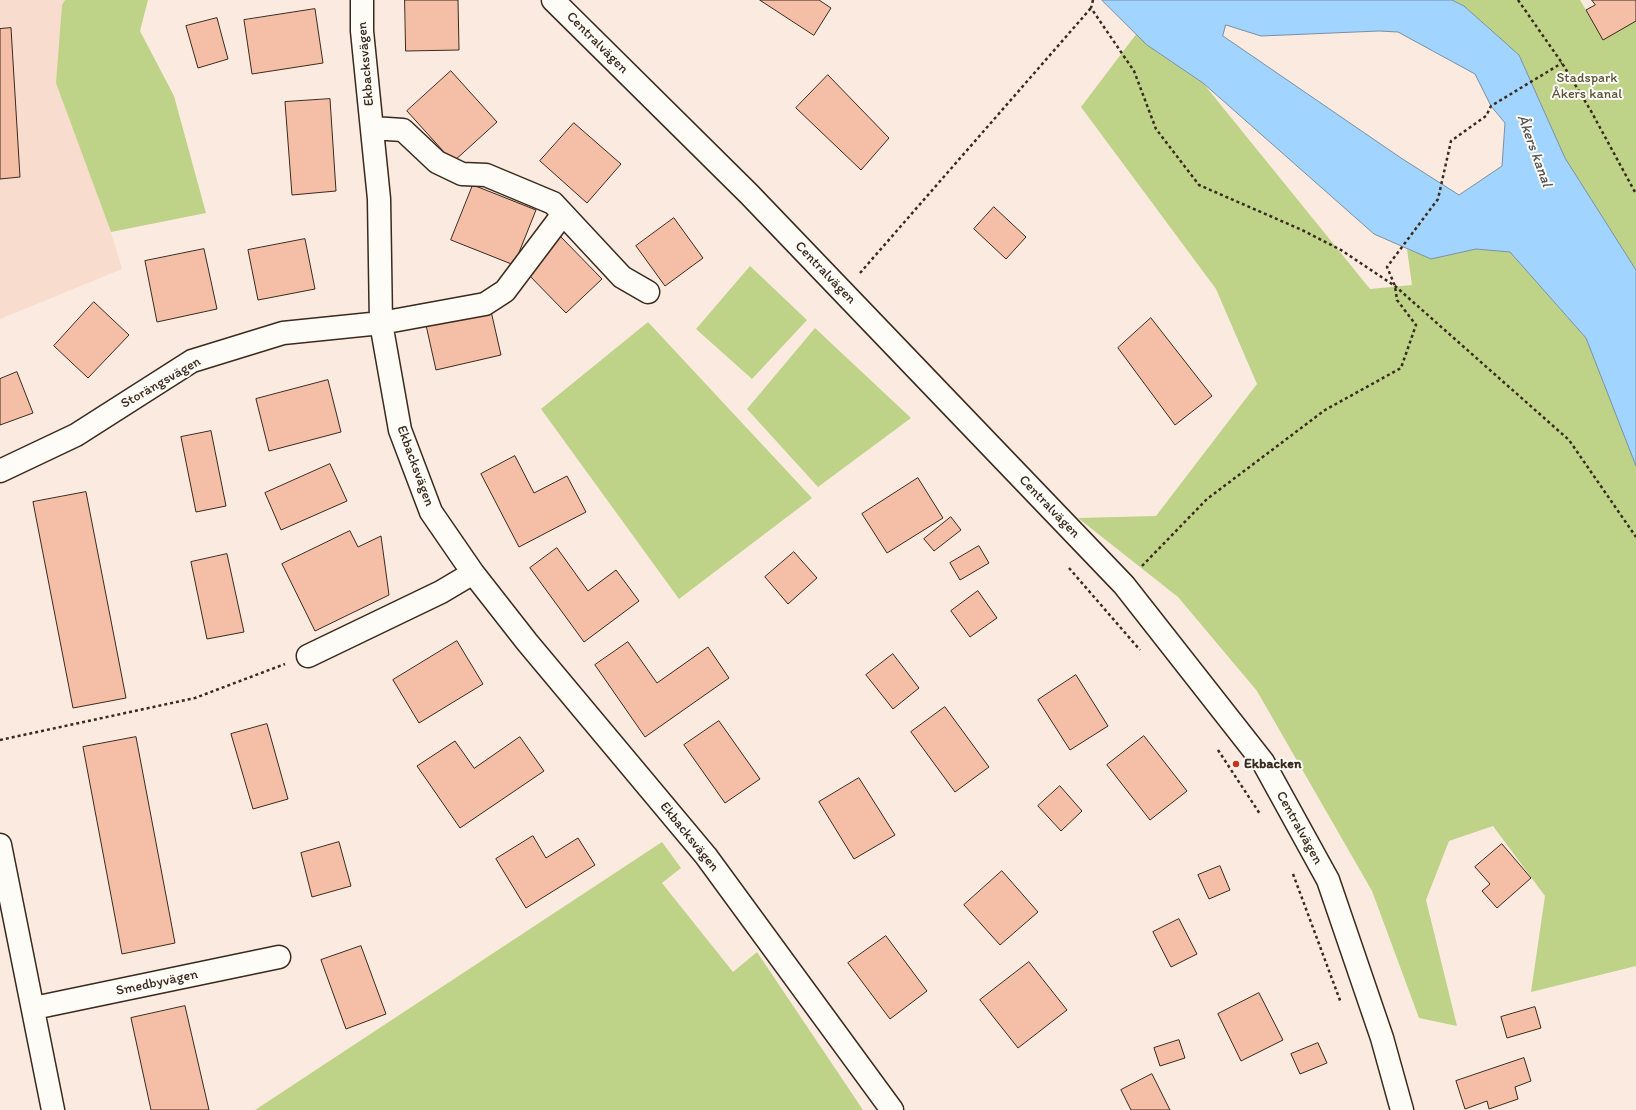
<!DOCTYPE html>
<html>
<head>
<meta charset="utf-8">
<style>
	body { margin:0 }
	canvas { display:block; background:#faeadf }
</style>
</head>
<body>
<canvas width="1636" height="1110"></canvas>
<script>
const context = document.querySelector('canvas').getContext('2d');
context.lineJoin = 'round';
function fill(path, color) { context.fillStyle = color; context.fill(path, 'evenodd'); }
function strokePath(path, color, width, dash) { context.strokeStyle = color; context.lineWidth = width; context.lineCap = dash ? 'butt' : 'round'; context.setLineDash(dash || []); context.stroke(path); }
function write(font, color, halo, rows, align = 'center') {
  context.font = font + ' Itim,sans-serif'; context.lineWidth = 4; context.setLineDash([]); context.textBaseline = 'middle'; context.strokeStyle = halo; context.fillStyle = color; for (const [text, x, y, turn = 0] of rows) {
    context.save(); context.translate(x, y); context.rotate((+turn || 0) * Math.PI / 180); context.textAlign = isNaN(turn) ? turn : align; if (halo) context.strokeText(text, 0, 0); context.fillText(text, 0, 0); context.restore();
  }
}
const built = new Path2D(`
	M0,0h65l-3,5 -5,78 54,149 11,37 -122,50z`);
const green = new Path2D(`
	M65,0h83l-8,31 34,65 32,117 -95,19 -55,-149 6,-78z
	M1452,0h128l23,39 33,-18v249l-71,-112 -46,-103 -55,-49z
	M1137,33l10,12 56,38 167,206 42,-4 -5,-36 24,10 45,-10 34,3 76,86 50,128v500l-105,26 14,-96 -52,-70 -44,15 -23,59 31,126 -38,-8 -47,-127 -115,-200 -79,-94 -100,-79 78,-2 101,-132 -41,-95 -135,-182z
	M750,266l57,54 -55,59 -56,-50z
	M648,322l164,176 -133,101 -138,-190z
	M815,328l96,90 -93,69 -71,-78z
	M662,842l19,26 -19,15 71,89 24,-20 106,158h-608z`);
const water = new Path2D(`
	M1102,0h350l12,6 55,49 46,103 71,112v196l-50,-128 -76,-86 -34,-3 -45,10 -57,-25 -171,-151 -56,-38zM1226,25l35,11 118,-5 19,1 77,42 16,32 14,17 -3,43 -43,29 -58,-37 -178,-122z`);
const building = new Path2D(`
	M405,0h53l1,50 -53,1z
	M760,0h59l12,8 -17,27z
	M1592,0h44v21l-33,19 -17,-30 9,-5z
	M315,9l8,54 -71,11 -8,-54z
	M217,18l11,41 -30,9 -12,-42z
	M11,28l9,149 -20,2v-150z
	M451,71l46,51 -44,40 -46,-51z
	M828,75l61,63 -28,32 -65,-62z
	M330,99l6,92 -44,4 -7,-93z
	M574,123l47,41 -34,39 -47,-42z
	M473,185l63,25 -22,55 -63,-25z
	M994,207l32,30 -20,22 -32,-30z
	M674,218l29,40 -38,28 -29,-40z
	M560,236l42,43 -36,34 -42,-43z
	M305,239l10,50 -57,11 -10,-50z
	M204,249l13,60 -60,13 -12,-61z
	M94,302l35,33 -41,43 -34,-32z
	M491,311l10,44 -65,15 -10,-45z
	M1151,318l61,78 -37,29 -57,-77z
	M17,372l16,41 -33,12v-46z
	M328,380l13,52 -72,19 -13,-52z
	M211,431l15,75 -30,6 -15,-75z
	M515,456l19,37 33,-17 19,36 -67,35 -38,-73z
	M330,464l17,37 -66,29 -16,-37z
	M918,478l25,40 -56,35 -25,-39z
	M86,492l40,206 -53,10 -40,-206z
	M951,517l10,13 -27,21 -10,-12z
	M350,531l8,16 23,-11 8,59 -74,36 -33,-67z
	M979,546l10,17 -29,17 -10,-17z
	M557,548l31,43 28,-21 23,31 -55,41 -54,-74z
	M794,552l23,26 -29,26 -23,-27z
	M227,554l17,78 -37,7 -16,-77z
	M978,591l19,27 -27,19 -19,-26z
	M457,641l26,43 -64,39 -26,-43z
	M628,642l29,41 51,-36 21,31 -84,59 -50,-72z
	M893,654l26,34 -26,21 -27,-34z
	M1076,675l32,51 -38,24 -32,-50z
	M945,707l44,60 -34,25 -44,-60z
	M719,721l41,58 -35,24 -41,-58z
	M267,724l21,75 -35,10 -22,-75z
	M1144,736l43,55 -37,29 -43,-55z
	M136,737l39,206 -53,11 -39,-207z
	M520,737l24,34 -84,57 -43,-62 38,-25 19,27z
	M859,778l36,57 -41,24 -35,-57z
	M1060,786l22,25 -21,20 -23,-25z
	M533,836l13,22 32,-20 17,27 -69,43 -30,-49z
	M339,842l12,44 -39,11 -11,-44z
	M1502,844l29,34 -34,30 -15,-17 8,-7 -15,-17z
	M1220,866l10,24 -21,9 -11,-24z
	M1002,871l36,41 -38,33 -36,-40z
	M1179,919l18,35 -26,13 -18,-35z
	M886,936l41,55 -37,28 -42,-56z
	M361,946l25,68 -40,15 -25,-69z
	M1029,962l38,48 -49,38 -38,-48z
	M1259,993l24,47 -42,21 -23,-47z
	M185,1006l24,104h-58l-20,-92z
	M1535,1007l6,21 -34,10 -6,-21z
	M1179,1040l6,18 -25,8 -6,-18z
	M1318,1043l9,20 -27,11 -9,-20z
	M1524,1058l7,23 -16,6 3,12 -29,10 -2,-8 -22,8 -9,-28z
	M1152,1074l18,36h-39l-10,-20z`);
const path = new Path2D(`
	M1093,0l-2,8 43,63 22,58 43,56 103,45 39,20 54,36 174,154 67,97
	M1518,0l44,63 29,48 45,83
	M860,273l231,-265
	M1142,566l65,-67 118,-89 76,-42 15,-43 -19,-25 -2,-14 -8,-19 51,-68 13,-58 35,-25 5,-10 71,-43
	M1069,568l71,82
	M0,740l195,-42 90,-34
	M1218,750l42,64
	M1293,874l48,129`);
const minor = new Path2D(`
	M362,0v31l17,168 2,124 19,107 31,82 42,61 54,69 179,214 186,254
	M553,0l196,194 375,391 139,177 65,118 54,158 20,72
	M372,128l31,2 34,32 25,12 24,1 67,28 69,74 26,15
	M0,471l76,-36 116,-74 91,-28 98,-10 104,-19 20,-13 58,-77
	M308,656l133,-64 32,-19
	M0,845l53,265
	M34,1008l245,-51`);
const markers = [
	[1236,764,4,"#c8321e"]
];
const streetNames = [
	["Centralvägen",597,43,45],
	["Ekbacksvägen",366,64,-95],
	["Centralvägen",825,273,46],
	["Storängsvägen",161,383,-30],
	["Ekbacksvägen",415,466,70],
	["Centralvägen",1049,507,46],
	["Centralvägen",1299,828,61],
	["Ekbacksvägen",689,837,51],
	["Smedbyvägen",157,983,-12]
];
const parkNames = [
	["Stadspark",1587,78],
	["Åkers kanal",1587,94]
];
const poiNames = [
	["Ekbacken",1244,764]
];
const waterNames = [
	["Åkers kanal",1534,151,70]
];
fill(built, '#f8ddce');
fill(green, '#bed388');
fill(water, '#a1d4ff');
strokePath(water, '#7890a5', 1);
fill(building, '#f4bfa6');
strokePath(building, '#3b2a1e', 1);
strokePath(minor, '#3b2a1e', 25);
strokePath(path, '#3b2a1e', 2.5, [3, 3]);
strokePath(minor, '#fdfcf7', 22);
for (const [x, y, r, color] of markers) { const dot = new Path2D(); dot.arc(x, y, r, 0, 2 * Math.PI); context.fillStyle = color; context.fill(dot); strokePath(dot, '#fdfcf7', 1.5); }
write('14px', '#3b2a1e', '#fdfcf7', streetNames);
write('14px', '#5c5438', '#fdfcf7', parkNames);
write('bold 14px', '#3b2a1e', '#fdfcf7', poiNames, 'left');
write('italic 15px', '#545456', '#fdfcf7', waterNames);
</script>
</body>
</html>
